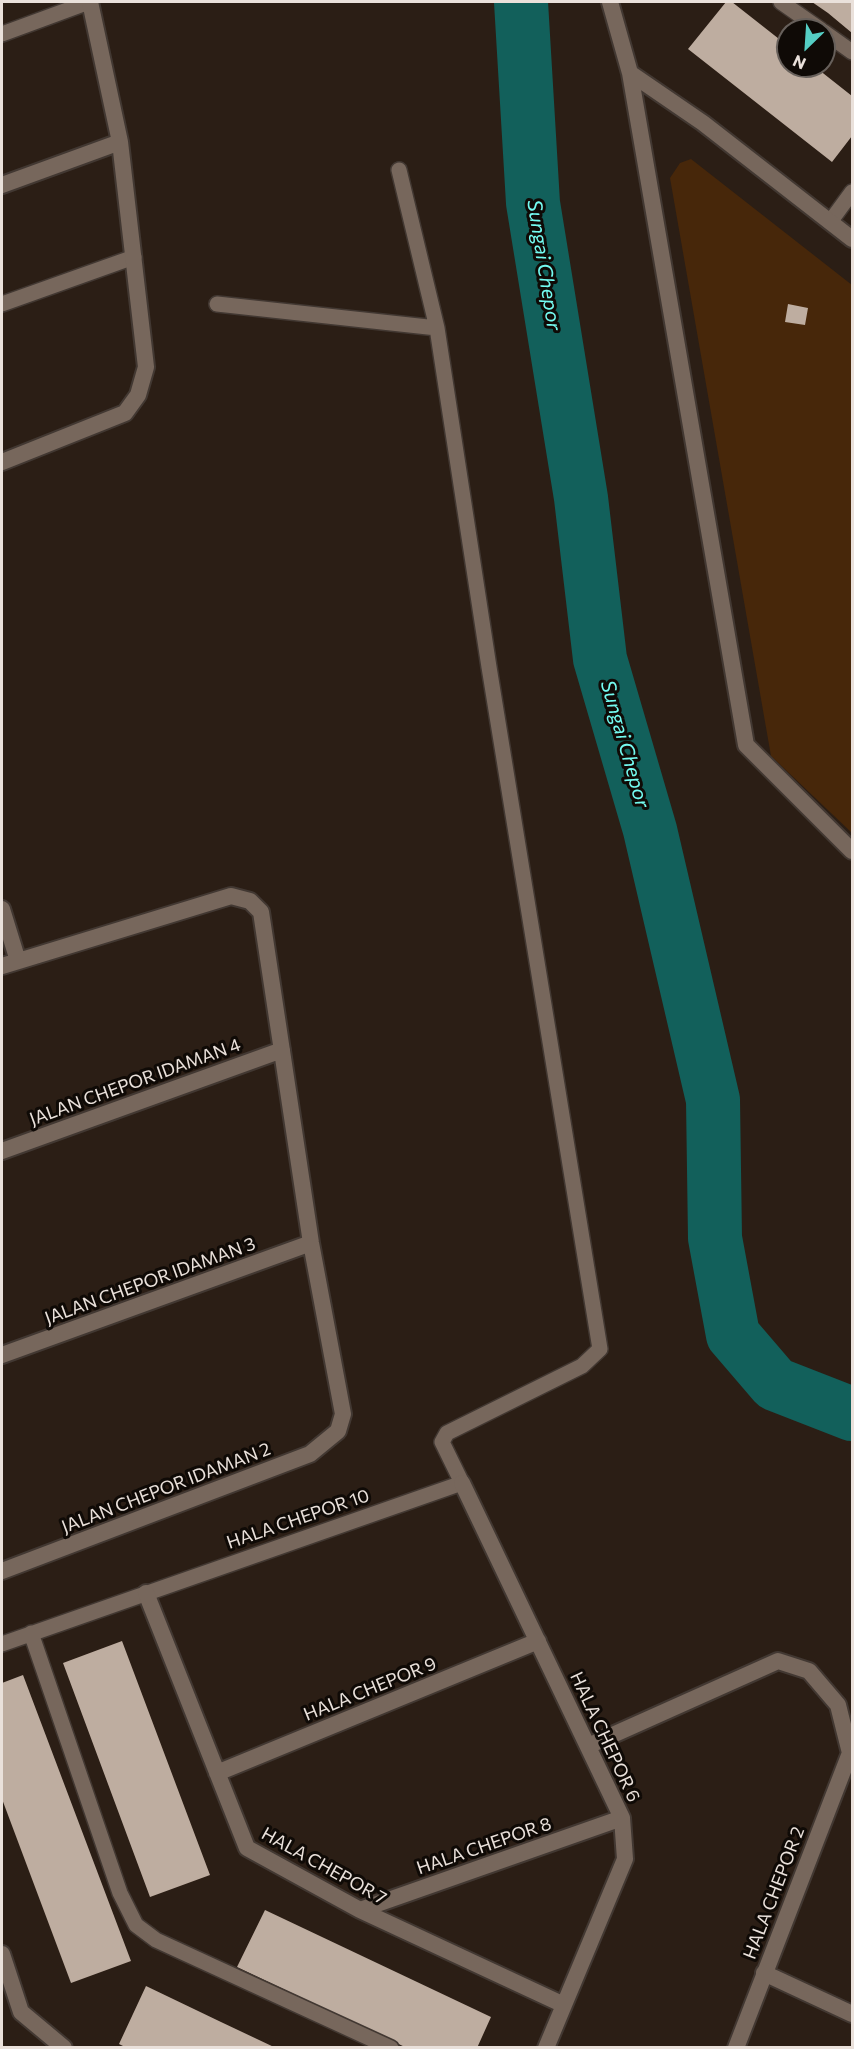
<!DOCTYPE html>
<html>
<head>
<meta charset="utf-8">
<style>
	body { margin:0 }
	#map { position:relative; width:854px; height:2049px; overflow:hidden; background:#2b1e15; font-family:Commissioner,sans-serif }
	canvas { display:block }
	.frame { position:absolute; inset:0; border:3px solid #eae1db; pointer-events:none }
	.north { position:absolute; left:776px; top:18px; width:60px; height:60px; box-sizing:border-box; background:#0f0a06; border:2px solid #67605b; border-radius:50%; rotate:205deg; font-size:16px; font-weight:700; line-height:24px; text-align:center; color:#eae1db }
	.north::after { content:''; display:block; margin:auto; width:21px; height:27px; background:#55cec4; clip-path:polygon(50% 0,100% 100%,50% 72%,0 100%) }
</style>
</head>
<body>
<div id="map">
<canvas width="854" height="2049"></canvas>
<div class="frame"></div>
<div class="north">N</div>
</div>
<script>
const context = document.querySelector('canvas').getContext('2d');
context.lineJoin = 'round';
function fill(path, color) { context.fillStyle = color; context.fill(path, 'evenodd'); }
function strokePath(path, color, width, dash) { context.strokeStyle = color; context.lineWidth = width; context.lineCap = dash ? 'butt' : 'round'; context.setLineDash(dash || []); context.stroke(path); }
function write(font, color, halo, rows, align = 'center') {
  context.font = font + ' Commissioner,sans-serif'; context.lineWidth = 6; context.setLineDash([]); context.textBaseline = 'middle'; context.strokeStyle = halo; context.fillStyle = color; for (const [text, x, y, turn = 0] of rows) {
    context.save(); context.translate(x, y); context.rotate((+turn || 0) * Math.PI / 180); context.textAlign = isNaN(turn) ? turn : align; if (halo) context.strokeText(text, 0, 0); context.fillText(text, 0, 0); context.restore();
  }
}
const green = new Path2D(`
	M691,159l161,126v548l-81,-77 -101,-578 10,-15z`);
const river = new Path2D(`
	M521,2l12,201 48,295 19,161 50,171 63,270 2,138 18,97 42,49 77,30`);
const building = new Path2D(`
	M726,2h6l56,44v20h26l38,30v40l-20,26 -144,-113z
	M812,2h40v31l-24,-20z
	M788,304l20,4 -3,17 -20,-3z
	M122,1641l88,234 -60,22 -87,-234z
	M23,1675l108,286 -60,22 -69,-184v-116z
	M265,1910l226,107 -14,31h-70l-170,-81z
	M146,1986l75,36 55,26h-149l-8,-4z`);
const service = new Path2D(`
	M781,2l40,28
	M824,32l28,20
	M2,34l87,-32
	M830,222l22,-30
	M2,304l132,-47
	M217,304l220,24
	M31,1633l89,260 16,32 20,15 235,108
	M2,1644l460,-161 -20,-41 5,-9 135,-67 18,-17 -111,-682 -52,-339 -38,-158`);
const minor = new Path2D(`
	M610,2l20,71 116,672 106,106
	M630,73l73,50 149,116
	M2,185l118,-43
	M2,462l123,-49 13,-18 8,-28 -26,-225 -30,-140
	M2,909l16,52
	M2,966l229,-70 19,5 11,11 50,331 32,171 -5,17 -28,23 -308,117
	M2,1151l280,-101
	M2,1355l309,-112
	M462,1483l160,335 3,41 -79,189
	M146,1593l101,255 113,62 204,95
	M588,1746l190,-85 31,10 29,34 12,48 -114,295
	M217,1773l321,-132
	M360,1910l262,-92
	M2,1954l19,58 43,36
	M764,1973l88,41`);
const streetNames = [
	["JALAN CHEPOR IDAMAN 4",135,1082,-20],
	["JALAN CHEPOR IDAMAN 3",150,1281,-20],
	["JALAN CHEPOR IDAMAN 2",166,1488,-21],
	["HALA CHEPOR 10",298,1519,-19],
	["HALA CHEPOR 9",370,1689,-22],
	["HALA CHEPOR 6",605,1737,65],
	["HALA CHEPOR 8",484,1846,-19],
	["HALA CHEPOR 7",324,1866,29],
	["HALA CHEPOR 2",774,1893,-69]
];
const waterNames = [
	["Sungai Chepor",544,265,81],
	["Sungai Chepor",625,744,74]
];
fill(green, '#47270a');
strokePath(river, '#12605b', 54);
fill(building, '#beada0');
strokePath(service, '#423832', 18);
strokePath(minor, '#423832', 20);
strokePath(service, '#77675c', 15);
strokePath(minor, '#77675c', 16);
write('18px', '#eae1db', '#0f0a06', streetNames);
write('italic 20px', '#74fbf1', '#0f0a06', waterNames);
</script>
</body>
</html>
